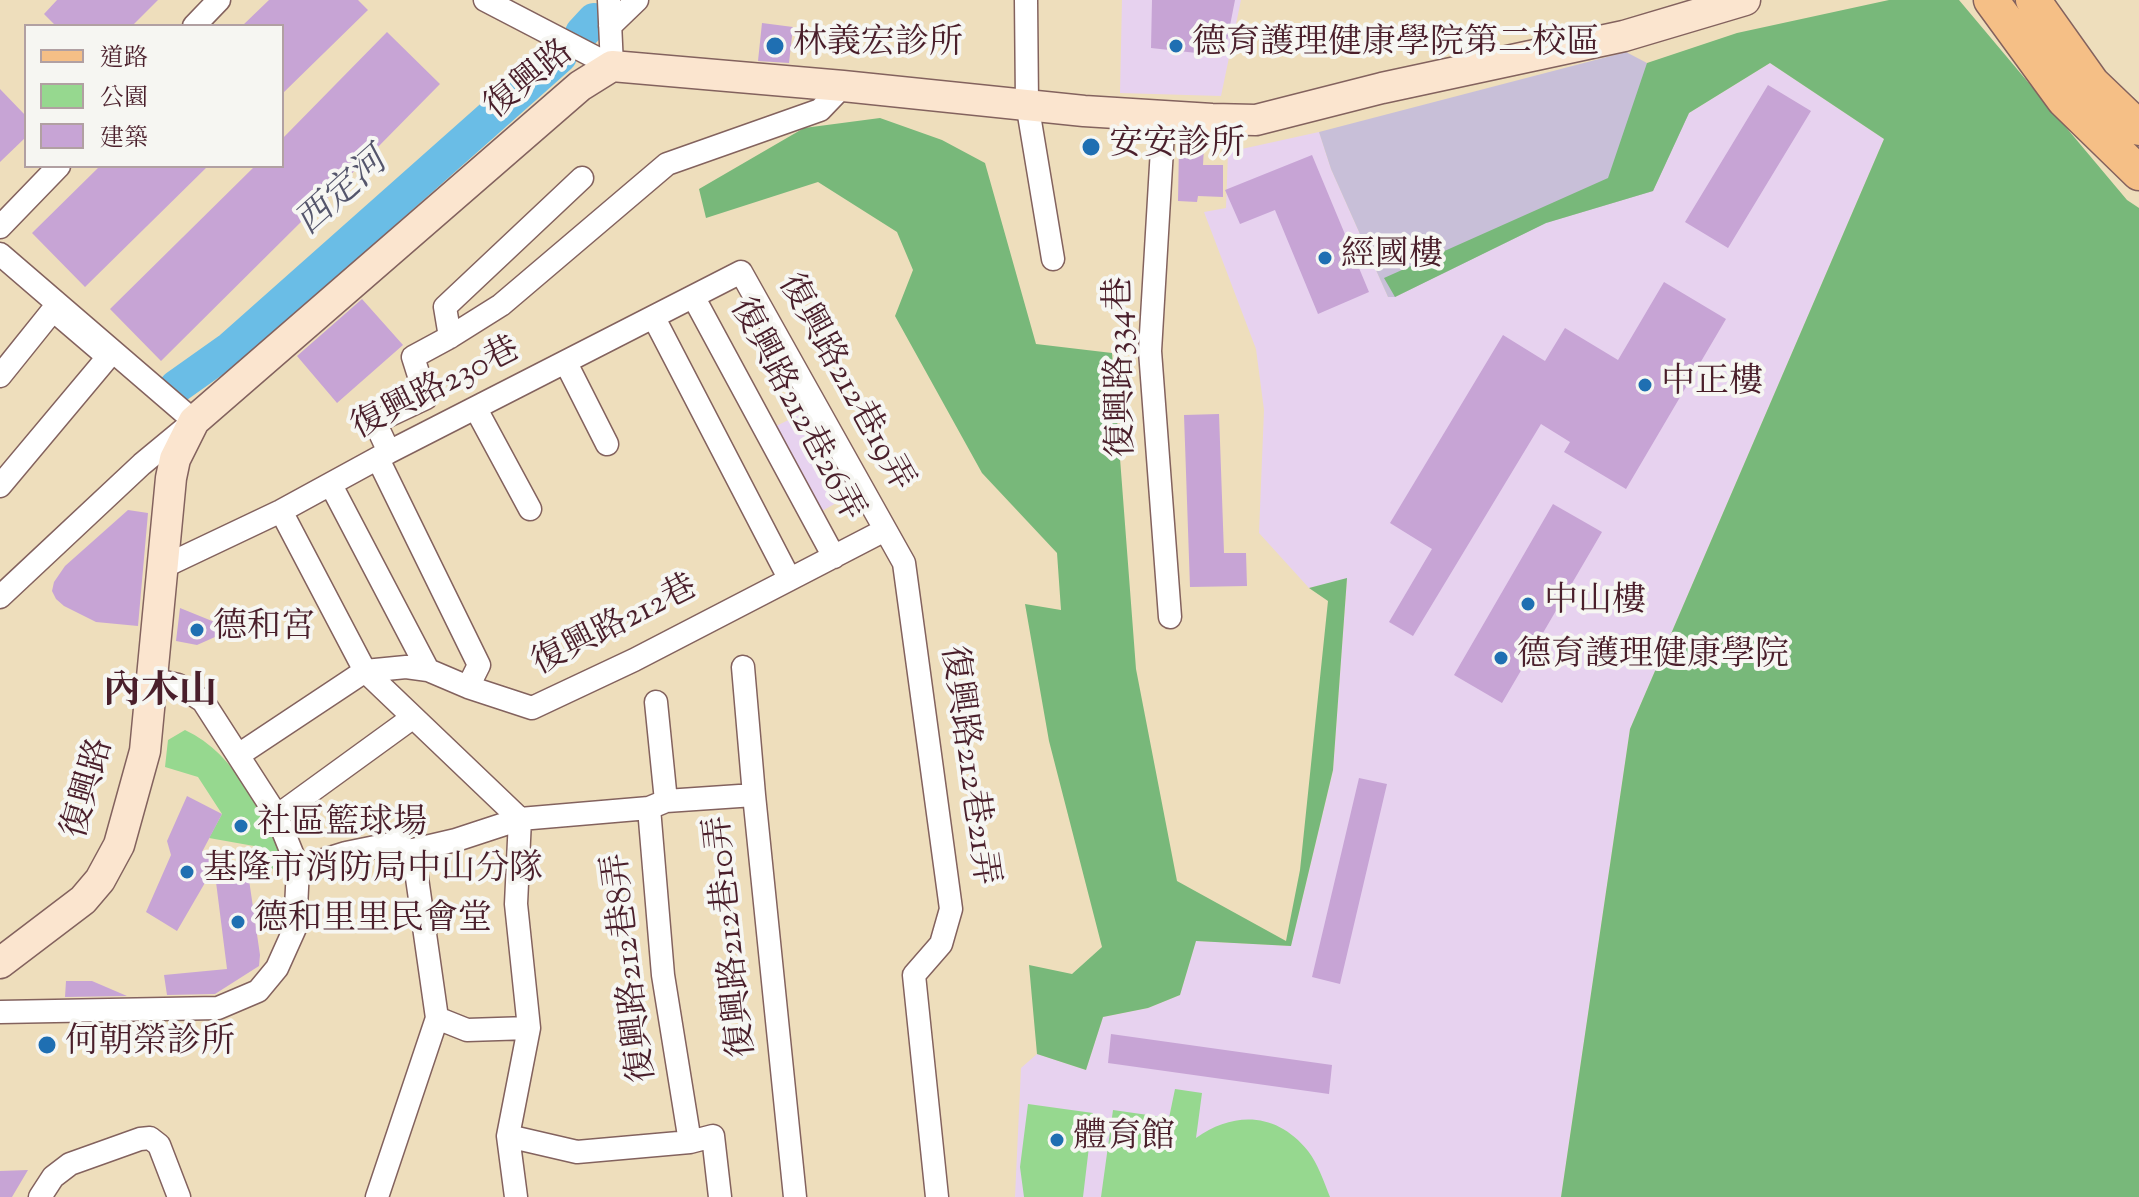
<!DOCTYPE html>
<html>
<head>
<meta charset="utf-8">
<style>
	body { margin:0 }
	#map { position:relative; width:2139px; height:1197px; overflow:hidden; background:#eedebc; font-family:"Sorts Mill Goudy","Noto Serif TC",serif }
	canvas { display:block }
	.legend { position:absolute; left:24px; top:24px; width:260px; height:144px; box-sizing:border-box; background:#f6f6f2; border:2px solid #b1a0a2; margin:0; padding:10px 14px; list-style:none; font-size:24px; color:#4a1f2b }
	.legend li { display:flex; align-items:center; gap:16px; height:40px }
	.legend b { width:40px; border:2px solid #b1a0a2 }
</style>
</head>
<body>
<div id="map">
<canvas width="2139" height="1197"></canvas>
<ul class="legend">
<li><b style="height:10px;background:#f5bf86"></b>道路</li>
<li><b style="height:22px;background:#96d88f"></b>公園</li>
<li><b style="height:22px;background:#c7a4d5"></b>建築</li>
</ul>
</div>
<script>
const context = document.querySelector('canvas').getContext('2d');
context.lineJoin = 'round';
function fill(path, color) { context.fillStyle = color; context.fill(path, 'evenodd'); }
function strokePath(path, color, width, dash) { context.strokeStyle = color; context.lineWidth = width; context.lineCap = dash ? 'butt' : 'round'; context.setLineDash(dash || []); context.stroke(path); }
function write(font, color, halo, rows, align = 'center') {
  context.font = font + ' "Sorts Mill Goudy","Noto Serif TC",serif'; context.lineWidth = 8; context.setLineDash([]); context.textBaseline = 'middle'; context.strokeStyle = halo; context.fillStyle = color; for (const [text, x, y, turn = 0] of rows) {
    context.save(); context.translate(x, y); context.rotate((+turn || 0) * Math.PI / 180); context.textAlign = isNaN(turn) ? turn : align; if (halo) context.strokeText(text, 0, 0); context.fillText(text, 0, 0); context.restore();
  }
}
const built = new Path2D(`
	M1122,0h119l-20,96 -101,-3z
	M1770,63l114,76 -254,590 -69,468h-546l6,-129 16,-14 49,16 17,-53 45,-9 32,-13 16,-54 95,5 42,-175 14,-192 -38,9 -50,-55 5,-123 -8,-61 -52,-137 22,-4 2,-56 91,-20 12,37 57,128h7l151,-74 107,-32 36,-78z
	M815,407l46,82 -46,26 -47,-85z`);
const industrial = new Path2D(`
	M1626,52l21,11 42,50 -36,78 -107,32 -151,74h-7l-57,-128 -12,-37z`);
const green = new Path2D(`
	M185,730c53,24 75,86 103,135l-21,5 -13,-24 -45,-8 13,-24 -24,-37 -33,-10 3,-27z
	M1175,1089l27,4 -6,45c38,-27 81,-26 112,13 10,13 16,31 22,46h-229l12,-87 56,8z
	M1028,1104l65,9 -10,84h-59l-4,-30z`);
const forest = new Path2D(`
	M1889,0h70l168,200 12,8v989h-578l69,-468 254,-590 -114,-76 -81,50 -36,78 -107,32 -151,74 -11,-19 224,-100 39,-115 90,-30z
	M880,118l62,22 43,23 51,181 76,9 24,316 41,212 109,60 14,-71 28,-269 -19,-13 38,-10 -14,192 -42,176 -95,-5 -16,54 -32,13 -45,9 -17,53 -49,-16 -8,-89 43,9 30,-27 -53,-206 -24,-137 36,6 -4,-57 -75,-80 -87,-157 18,-46 -16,-38 -79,-50 -112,36 -7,-29 105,-61z`);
const river = new Path2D(`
	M582,33l12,-13
	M176,387l55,-39 329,-292`);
const building = new Path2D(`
	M57,0h101l-26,26h-76l-12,-12z
	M269,0h89l10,10 -86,84v-68h-40z
	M1152,0h83l-11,56 -73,-8z
	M762,23l31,4 -4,36 -31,-2z
	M387,32l53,52 -135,137 -1,-2 -143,142 -51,-52 145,-143h27v-27z
	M1768,85l43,26 -83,137 -43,-26z
	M0,89l26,27v21l-26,25z
	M1179,146l25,1 -1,18h20v32l-25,-1 -1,6 -19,-1z
	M1312,155l57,137 -51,22 -43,-104 -35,14 -15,-34z
	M100,166h108l-123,121 -53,-54z
	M1664,282l62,37 -100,170 -62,-37 6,-10 -29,-18 -128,212 -24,-14 43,-73 -42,-26 113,-188 42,26 20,-33 53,32z
	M362,299l41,46 -66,58 -40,-47z
	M1219,414l5,139h22l1,33 -57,1 -6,-172z
	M1553,504l49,28 -100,171 -48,-28z
	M128,510l20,3 -10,113 -42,-4 -32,-16 -8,-7 -4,-8 2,-9 11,-16z
	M180,608l37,15 -2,14 -18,8 -21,-4z
	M1359,778l28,6 -47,200 -28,-7z
	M187,796l35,18 -20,38 15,10 -40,69 -31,-19 25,-57 -4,-14z
	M248,873l12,82 -1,11 -44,28 -48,1 -3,-20 63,-6 -11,-87z
	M66,981h26l35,15 -62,1z
	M1111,1034l221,31 -3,29 -221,-31z
	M28,1170l-16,27h-12v-26z`);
const street = new Path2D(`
	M485,0l127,66
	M609,0l3,66
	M1026,0l1,103 26,156
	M194,26l25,-26
	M610,26l27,-26
	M1164,115l-14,236 20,266
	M0,227l59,-61
	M0,254l194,167 -52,43 -142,133
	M694,298l140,259
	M654,318l135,260
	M450,337l-5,-30 137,-129
	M566,363l41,81
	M0,376l53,-66 55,47 -108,129
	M476,409l54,100
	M389,452l-14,-30 51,-24 -13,-41 37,-20 51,-32 166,-141 153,-54 23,-24
	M378,459l101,206 -11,22
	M331,485l97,185
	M281,511l84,160 155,148
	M163,567l118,-56 108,-59 352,-180 163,291 47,346 -10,35 -27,31 23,222
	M743,667l11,128 41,402
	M656,702l10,99
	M240,754l125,-83 41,-4 22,3 40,17 64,21 102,-48 251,-130
	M649,808l14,167 27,167 23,-6 7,61
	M277,816l135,-98
	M520,819l-4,85 13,124 -21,108 69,16 113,-10
	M298,868l48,-15 54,-11
	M0,1012l218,-4 40,-17 19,-23 18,-40 3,-60 -21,-52 -74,-115 -25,-16 -27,-6
	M437,1018l30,12 62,-2
	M508,1136l8,61
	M40,1197l13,-20 17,-13 70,-25 10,-1 9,7 20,52
	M377,1197l60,-179 -24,-168 43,-10 64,-21 129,-11 17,-7 88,-6`);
const secondary = new Path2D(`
	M0,963l83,-63 17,-20 19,-35 26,-94 26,-273 4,-19 19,-38 386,-335 32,-20 231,20 241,25 128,8 44,1 126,-32 242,-52 121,-36`);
const primary = new Path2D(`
	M1991,0l73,100 75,73
	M2033,0l59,83 47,45`);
const markers = [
	[775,46,10,"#1f6fb2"],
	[1176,46,8,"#1f6fb2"],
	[1091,147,10,"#1f6fb2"],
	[1325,258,8,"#1f6fb2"],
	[1645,385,8,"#1f6fb2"],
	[1528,604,8,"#1f6fb2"],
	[197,630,8,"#1f6fb2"],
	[1501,658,8,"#1f6fb2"],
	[241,826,8,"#1f6fb2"],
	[187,872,8,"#1f6fb2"],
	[238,922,8,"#1f6fb2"],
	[47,1045,10,"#1f6fb2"],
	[1057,1140,8,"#1f6fb2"]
];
const poiNames = [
	["林義宏診所",793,46],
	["德育護理健康學院第二校區",1192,46],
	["安安診所",1109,147],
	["經國樓",1341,258],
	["中正樓",1661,385],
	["中山樓",1544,604],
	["德和宮",213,630],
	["德育護理健康學院",1517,658],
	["社區籃球場",257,826],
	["基隆市消防局中山分隊",203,872],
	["德和里里民會堂",254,922],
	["何朝榮診所",65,1045],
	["體育館",1073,1140]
];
const streetNames = [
	["復興路",531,82,-39],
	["復興路334巷",1124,367,-91],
	["復興路212巷19弄",843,384,61],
	["復興路230巷",437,391,-27],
	["復興路212巷26弄",794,411,62],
	["復興路212巷",616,628,-27],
	["復興路212巷21弄",966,766,82],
	["復興路",91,789,-74],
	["復興路212巷10弄",734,936,-96],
	["復興路212巷8弄",633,967,-97]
];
const waterNames = [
	["西定河",344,195,-42]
];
const quarterNames = [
	["內木山",160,696]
];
fill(built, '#e7d2ef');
fill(industrial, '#c8bfd8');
fill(green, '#96d88f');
fill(forest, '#78b87a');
strokePath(river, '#6abde6', 34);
fill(building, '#c7a4d5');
strokePath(street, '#83625e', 25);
strokePath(secondary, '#83625e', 33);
strokePath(primary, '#83625e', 37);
strokePath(street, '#fff', 22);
strokePath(secondary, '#fbe5cf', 30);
strokePath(primary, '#f5bf86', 34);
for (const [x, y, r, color] of markers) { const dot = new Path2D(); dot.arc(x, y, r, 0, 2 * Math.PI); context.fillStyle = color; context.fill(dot); strokePath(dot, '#f6f6f2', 3); }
write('34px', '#4a1f2b', '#f6f6f2', poiNames, 'left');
write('34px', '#4a1f2b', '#f6f6f2', streetNames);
write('italic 36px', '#55566c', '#f6f6f2', waterNames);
write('bold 38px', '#4a1f2b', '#f6f6f2', quarterNames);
</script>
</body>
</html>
